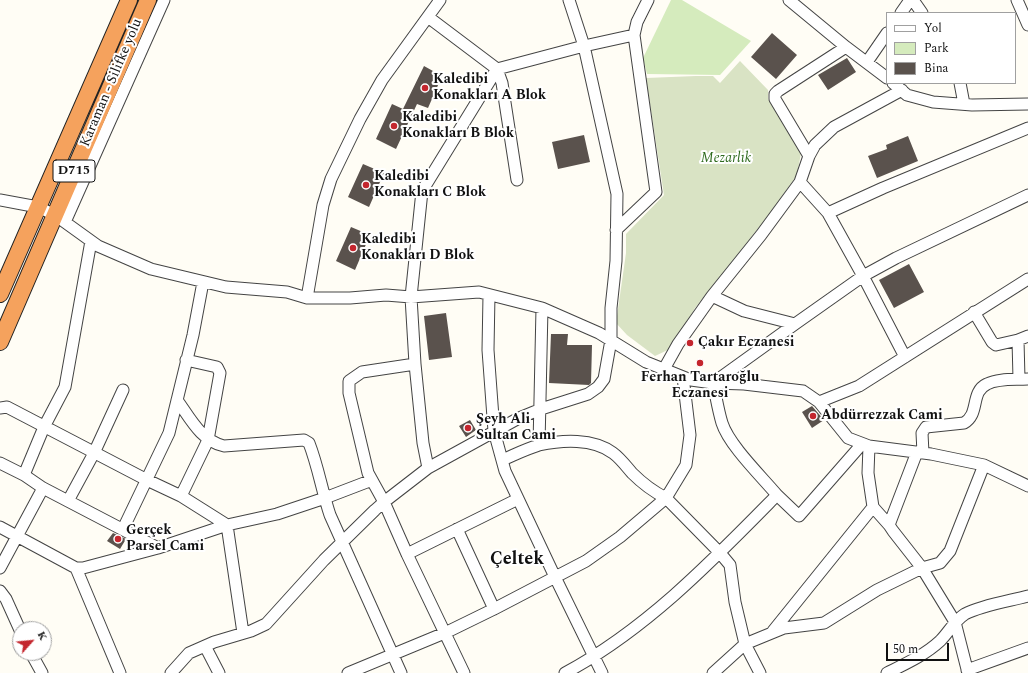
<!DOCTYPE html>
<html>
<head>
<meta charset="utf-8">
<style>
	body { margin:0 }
	#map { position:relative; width:1028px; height:673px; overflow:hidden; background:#fffdf5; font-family:Spectral,serif }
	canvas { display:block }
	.legend { position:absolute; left:886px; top:12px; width:130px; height:72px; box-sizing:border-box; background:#fff; border:1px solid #a0a0a0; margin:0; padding:5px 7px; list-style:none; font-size:12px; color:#111 }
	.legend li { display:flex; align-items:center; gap:8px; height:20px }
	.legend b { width:20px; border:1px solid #a0a0a0 }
	.north { position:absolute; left:12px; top:621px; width:40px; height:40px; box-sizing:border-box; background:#fff; border:1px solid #a0a0a0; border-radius:50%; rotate:63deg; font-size:11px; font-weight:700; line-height:16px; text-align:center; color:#111 }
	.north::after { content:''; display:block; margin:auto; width:14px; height:18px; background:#c4262e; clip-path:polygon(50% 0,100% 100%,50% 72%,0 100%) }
	.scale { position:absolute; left:886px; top:643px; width:63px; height:18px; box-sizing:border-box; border:2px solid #111; border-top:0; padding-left:5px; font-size:12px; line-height:14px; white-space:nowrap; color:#111; -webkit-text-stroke:3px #fff; paint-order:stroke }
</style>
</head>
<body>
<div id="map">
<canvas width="1028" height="673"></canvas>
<ul class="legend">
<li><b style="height:5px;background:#fff"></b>Yol</li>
<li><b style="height:11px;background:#d5ebbd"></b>Park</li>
<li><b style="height:11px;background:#5a524d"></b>Bina</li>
</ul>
<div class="north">K</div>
<div class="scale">50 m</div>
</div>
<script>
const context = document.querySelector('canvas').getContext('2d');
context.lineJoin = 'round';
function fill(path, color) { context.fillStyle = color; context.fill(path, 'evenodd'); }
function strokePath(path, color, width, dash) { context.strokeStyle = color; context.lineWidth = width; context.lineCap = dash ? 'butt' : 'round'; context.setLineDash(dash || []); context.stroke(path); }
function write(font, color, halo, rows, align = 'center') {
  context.font = font + ' Spectral,serif'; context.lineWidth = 4; context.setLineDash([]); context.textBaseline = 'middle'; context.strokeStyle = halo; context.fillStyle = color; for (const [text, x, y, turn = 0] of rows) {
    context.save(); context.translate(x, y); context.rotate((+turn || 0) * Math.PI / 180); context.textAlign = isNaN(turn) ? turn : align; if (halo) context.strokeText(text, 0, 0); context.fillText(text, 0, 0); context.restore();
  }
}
const green = new Path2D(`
	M671,0h11l69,41 -31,34 -73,-1 -4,-16z`);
const cemetery = new Path2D(`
	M740,61l28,29v9l33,54 -4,22 -29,41 -73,92 -23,40 -17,8 -28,-21 -11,-12 10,-70v-19l38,-39 -18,-117 50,-2h17l7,7z`);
const building = new Path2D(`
	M772,33l25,22 -21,24 -25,-22z
	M847,58l9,14 -28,18 -10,-15z
	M424,66l18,10 -14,32 -11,-4 -21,45 -20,-10 16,-35 11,5z
	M584,135l6,27 -32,7 -6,-27z
	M908,136l10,25 -41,17 -9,-22 19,-7 -1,-4z
	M363,164l21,9 -15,34 -21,-10z
	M351,227l19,8 -15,35 -19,-9z
	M909,264l15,28 -30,16 -15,-28z
	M446,313l6,44 -23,3 -5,-44z
	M551,334h17l-1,11h25l-1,38 -2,2 -40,-2z
	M812,406l12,14 -12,8 -10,-16z
	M470,420l6,10 -10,7 -7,-11z
	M113,533l13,6 -6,10 -13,-8z`);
const minor = new Path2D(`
	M789,0l57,47 41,31
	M913,0l9,13
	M1017,0l11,25
	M901,13l9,-13
	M428,17l69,52 87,-23 50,-11 3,-13 11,-22
	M867,62l20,-29
	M497,69l5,14 15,97
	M893,83l14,12 26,7 39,3 56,-1
	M960,83l4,21
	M809,156l-34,-57v-5l3,-3 68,-44
	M800,182l28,31 35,63 42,81
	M0,200l38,7 17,8 43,31 53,23 75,18 61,5 20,6h43l36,-3 25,2 68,-5 63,16 57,25 47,29 45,18 22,3 31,1 59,7 16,11 29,36 21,8 62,8 53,11 44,21
	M828,213l55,-25 145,-60
	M65,222l99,-222
	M616,230l40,-38 -22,-157
	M489,295l-1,55 6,81 11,40 50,106 47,96
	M712,296l32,15 51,13 68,-48 33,-18 132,-63
	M307,298l16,-93 8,-26 29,-60 22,-39 58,-80
	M974,312l18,30 4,3 22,-5
	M415,364l-53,8 -13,9v12l19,80 16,29 23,52 57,119
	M664,369l14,-25 34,-48 49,-61 39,-53 9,-26 6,-11 19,-18 68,-37
	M1019,379l-1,-39 10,-4
	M177,400c13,18 24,41 47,46l80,-6 5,3c9,23 13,48 21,72l71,158
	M819,402l40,-16 169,-107
	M0,408l7,-1 140,73 34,16 46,29 -69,23 -75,20h-7l-76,-41
	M539,445l3,-137
	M869,446l-1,27 5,34 16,18 4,6 29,37 33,54 13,51
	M923,453l-1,-20 4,-6 38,-4c16,-9 6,-31 23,-39 12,-6 28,-4 41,-5
	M502,460c12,-5 24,-11 37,-15 23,-5 54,-7 74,8 7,5 13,13 19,20 9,9 22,19 34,25l54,55 10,12 5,37 10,42 15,29
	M0,463l24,12 19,13 115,60
	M428,468l-5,-25 -8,-79 -4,-67 11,-106 75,-122
	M24,475l20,-48 21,-40 26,-146
	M777,495c-16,-19 -48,-50 -55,-72 -4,-13 -6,-27 -9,-40l82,-59
	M181,496l27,-56 12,-67 -3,-6 -31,-7
	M68,501l26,-48 29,-63
	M889,525l28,-73
	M123,529l46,-96 24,-98 10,-53
	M457,529l37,80
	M407,554l111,-55
	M0,568l43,-80
	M76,568l44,105
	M0,591l6,8 14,31
	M773,631l100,-124
	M243,633l-16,-108 50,-11 48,-16 47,-18
	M205,646l14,27
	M31,653l11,20
	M967,670l61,-22
	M171,673l18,-20 25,-11 37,-11 15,-7 58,-64 51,-50 9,-8 44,-34 91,-50 22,-9 47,-15 10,-7 6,-8 7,-39v-32l5,-47 1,-67 -33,-148 -15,-46
	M348,673l99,-41 47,-23 92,-48 34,-24 46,-39 20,-33 4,-30 -7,-58
	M565,673c82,-44 148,-113 212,-178l22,21 63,-72
	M713,673l32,-29 39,-16 40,-5 53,-33 45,-22 18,-5 10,-12 34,-86
	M887,673c18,-9 38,-18 53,-32 9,-9 14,-20 25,-27 17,-9 44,-13 63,-18`);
const highway = new Path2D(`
	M0,294l129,-294
	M0,342l148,-342`);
const markers = [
	[425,88,4,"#c4262e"],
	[394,126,4,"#c4262e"],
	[366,185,4,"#c4262e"],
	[353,248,4,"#c4262e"],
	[690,343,4,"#c4262e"],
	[700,363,4,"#c4262e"],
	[813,416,4,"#c4262e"],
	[468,428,4,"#c4262e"],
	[118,539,4,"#c4262e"]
];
const shields = [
	[74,171,42]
];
const shieldNames = [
	["D715",74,171]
];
const poiNames = [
	["Kaledibi",433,80],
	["Konakları A Blok",433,96],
	["Kaledibi",402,118],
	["Konakları B Blok",402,134],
	["Kaledibi",374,177],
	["Konakları C Blok",374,193],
	["Kaledibi",361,240],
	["Konakları D Blok",361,256],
	["Çakır Eczanesi",698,343],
	["Ferhan Tartaroğlu",700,378,"center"],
	["Eczanesi",700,394,"center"],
	["Abdürrezzak Cami",821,416],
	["Şeyh Ali",476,420],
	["Sultan Cami",476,436],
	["Gerçek",126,531],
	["Parsel Cami",126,547]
];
const streetNames = [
	["Karaman - Silifke yolu",112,83,-67]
];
const parkNames = [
	["Mezarlık",726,159]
];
const districtNames = [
	["Çeltek",517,560]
];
fill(green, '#d5ebbd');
fill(cemetery, '#d9e3c4');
fill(building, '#5a524d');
strokePath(minor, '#444', 13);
strokePath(highway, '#222', 18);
strokePath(minor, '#fff', 11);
strokePath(highway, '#f5a25d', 16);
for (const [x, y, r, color] of markers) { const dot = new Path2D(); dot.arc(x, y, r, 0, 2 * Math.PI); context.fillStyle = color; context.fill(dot); strokePath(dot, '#fff', 1.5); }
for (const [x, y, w] of shields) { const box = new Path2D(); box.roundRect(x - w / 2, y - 11, w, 22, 3); context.fillStyle = '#fff'; context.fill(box); strokePath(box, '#111', 1); }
write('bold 13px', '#111', null, shieldNames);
write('bold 14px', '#111', '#fff', poiNames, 'left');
write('14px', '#111', '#fff', streetNames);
write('italic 14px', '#2f6b1f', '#fff', parkNames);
write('bold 18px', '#111', '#fff', districtNames);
</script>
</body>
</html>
